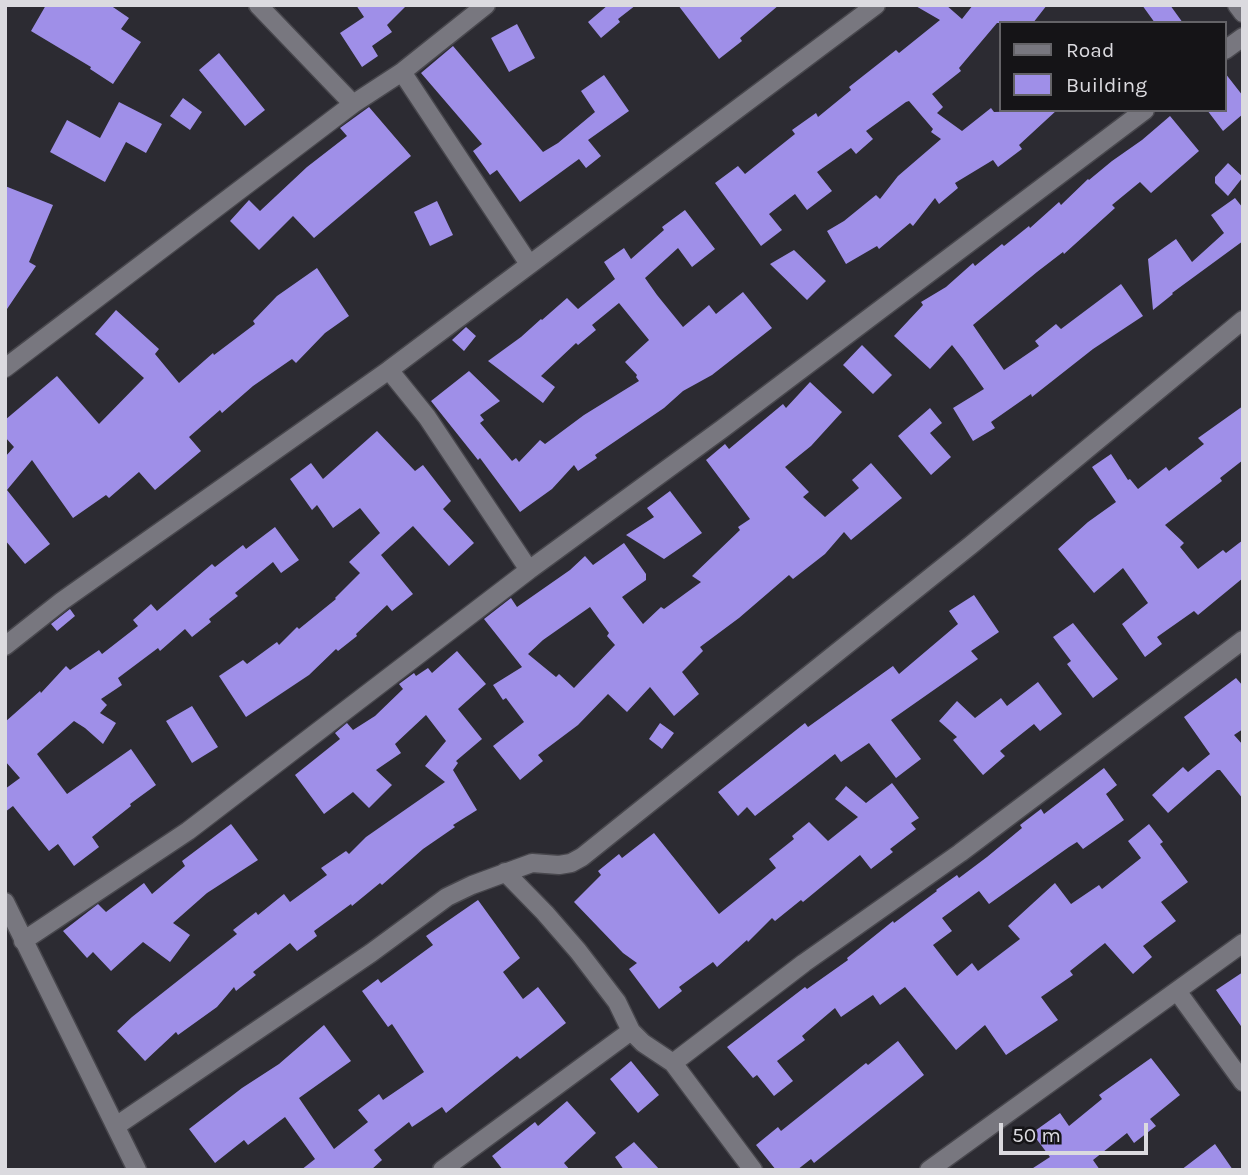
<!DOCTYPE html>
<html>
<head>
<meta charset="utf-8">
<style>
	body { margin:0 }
	#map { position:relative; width:1248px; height:1175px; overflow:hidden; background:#2c2b32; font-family:Karla,sans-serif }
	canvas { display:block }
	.frame { position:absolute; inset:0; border:7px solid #dbdadf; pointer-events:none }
	.legend { position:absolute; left:999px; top:21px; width:228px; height:91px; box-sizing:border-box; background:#151417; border:2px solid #646367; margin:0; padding:9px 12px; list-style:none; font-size:21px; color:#dbdadf }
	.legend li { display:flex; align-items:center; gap:14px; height:35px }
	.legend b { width:35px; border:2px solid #646367 }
	.scale { position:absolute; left:999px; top:1123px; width:149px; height:32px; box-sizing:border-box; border:4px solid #dbdadf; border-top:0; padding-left:9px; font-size:21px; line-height:24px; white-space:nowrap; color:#dbdadf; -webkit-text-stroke:5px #151417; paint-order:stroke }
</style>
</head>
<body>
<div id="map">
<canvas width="1248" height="1175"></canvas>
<div class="frame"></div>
<ul class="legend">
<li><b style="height:9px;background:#78777f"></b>Road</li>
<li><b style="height:19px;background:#9f8fe8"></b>Building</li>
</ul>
<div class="scale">50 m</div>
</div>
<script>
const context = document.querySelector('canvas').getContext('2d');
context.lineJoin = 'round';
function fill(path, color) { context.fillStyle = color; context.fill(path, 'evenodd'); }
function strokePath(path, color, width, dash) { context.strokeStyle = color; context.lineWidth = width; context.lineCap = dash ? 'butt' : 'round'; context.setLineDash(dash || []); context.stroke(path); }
const building = new Path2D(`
	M46,5h64l19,13 -8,11 20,13 -28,42 -23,-15 1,-2 -60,-36z
	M356,5h51l-20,20 5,7 -20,14 6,10 -16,11 -22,-34 24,-16z
	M608,5h28l-18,14 2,3 -19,16 -13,-16z
	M678,5h101l-39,33 2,3 -23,18z
	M914,5h32l16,14 11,-14h74l-14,18h-36l-38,45 2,3 -29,23 11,13 -6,6 25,18 29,-23 3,4 63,-2 -38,35 3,4 -24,18 -5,-7 -38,23 3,5 -19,16 -4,-6 -22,28 -3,-3 -31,26 -2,-3 -31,18 -19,-33 17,-10 32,-26 4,4 18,-23 43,-37 -10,-7 2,-3 -24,-28 -3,1 -40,29 7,8 -17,15 -5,-6 -34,24 15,19 -25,19 -12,-16 -26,20 13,16 -21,16 -46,-63 23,-17 7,8 50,-40 -3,-4 24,-17 2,4 33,-27 -2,-3 47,-37 3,3 41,-33z
	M1142,5h28l13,18h-28z
	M517,24l18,34 -26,14 -18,-34z
	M453,46l90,106 15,-9 37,-31 -14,-21 23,-16 25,36 -41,29 13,16 -15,12 -7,-9 -59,43 -23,-32 -7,5 -17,-24 9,-7 -61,-71z
	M219,53l46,57 -20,16 -46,-56z
	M1225,73l18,23v18l-20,17 -16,-21h18z
	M183,98l19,14 -12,18 -20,-14z
	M119,102l43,22 -16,29 -20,-11 -21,40 -55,-30 17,-32 33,18z
	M369,107l42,49 -97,82 -21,-22 -34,34 -29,-29 19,-21 11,11 47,-44 40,-31 -7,-8z
	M1170,116l29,35 -48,42 -11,-11 -28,23 3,3 -51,46 -1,-2 -26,20 -64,53 31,45 35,-24 -4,-5 21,-17 5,5 60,-45 22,32 -50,33 -61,48 -1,-3 -40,28 4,6 -22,13 -20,-33 31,-19 -21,-30 -11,-14 -22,24 -36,-33 29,-31 -2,-3 25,-15 27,-24 2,3 27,-22 2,2 25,-20 1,2 29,-26 2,3 27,-26 1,1 23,-19 30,-21z
	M1228,163l15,14 -15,19 -13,-13v-6z
	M5,186l48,19 -24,57 7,4 -31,46z
	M1235,198l8,10v33l-71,52 1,1 -20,16 -5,-51 28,-20 16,23 32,-29 -13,-18z
	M437,201l16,34 -23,11 -16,-34z
	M685,210l30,39 -23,18 -14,-19 -33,30 12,17 26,32 26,-22 7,9 27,-22 29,36 -60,47 -29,16 -19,17 -69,47 2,3 -19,13 -4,-6 -22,24 -32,23 -40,-54 -2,2 -47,-59 38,-30 31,30 -20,14 4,5 -4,3 32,38 4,-3 3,4 21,-22 5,4 39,-29 55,-34 -3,-4 1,-2 -12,-13 24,-22 -30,-37 -27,22 4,5 -18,15 -2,-2 -35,33 14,11 -12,16 -55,-42 33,-24 20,-18 1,1 25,-22 11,11 37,-30 -11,-17 20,-14 7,11 33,-29 -2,-3z
	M794,250l32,31 -19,19 -37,-36z
	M317,268l32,48 -24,17 -29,30 -4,-4 -39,27 -31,27 -2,-3 -31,27 12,14 -46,39 -16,-18 -30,26 -3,-3 -33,23 -41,-58 -25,30 43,54 -25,20 -20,-24v-83l9,-10 -9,-10v-17l52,-44 42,48 45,-46 -49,-44 21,-24 43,39 -4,5 24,29 34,-30 1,2 41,-31 -2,-3 24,-25z
	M466,327l10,9 -12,15 -12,-11z
	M862,345l30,30 -19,19 -30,-29z
	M810,382l32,30 -31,34 -26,21 24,25 -6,5 22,20 34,-29 -7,-8 19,-17 31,35 -51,42 -7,-8 -19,22 -32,25 -4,-4 -50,43 -39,29 3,4 -21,21 17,22 -25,22 -24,-29 -23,25 -19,-18 -30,31 -40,30 5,6 -23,19 -27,-34 31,-24 -18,-24 -3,2 -10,-15 29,-18 -38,-48 27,-21 6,9 53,-37 15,-14 8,9 31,-22 22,31v6l-24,17 21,27 18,-17 3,2 37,-27 -9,-6 48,-46 -2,-3 12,-8 -44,-59 19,-16 4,5 54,-45 3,4zM590,607l19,26 -2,3 8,9 -41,43 -15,-14 -3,3 -28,-23 15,-14z
	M1243,406v54l-23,18 2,3 -57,44 19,18 -4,4 18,22 25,-19 3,3 17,-13v38l-45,37 -4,-4 -37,26 5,7 -17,13 -23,-33 26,-21 -25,-35 -29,25 -36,-44 30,-27 28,-20 -24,-35 19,-13 17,26 2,-1 8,10 28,-22 3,4 35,-27 -6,-6z
	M930,408l12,15 -12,10 21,24 -20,18 -33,-39z
	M377,431l38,40 8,-6 28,36 -8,8 31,34 -25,23 -36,-40 -32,29 32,39 -21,17 -5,-6 -31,29 1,2 -19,15 -2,-2 -27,26 -63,42 -27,-41 24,-16 4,4 30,-22 2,3 18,-18 2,2 37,-30 -1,-1 25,-25 -11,-11 31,-29 -20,-25 -27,20 -16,-23 -5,5 -22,-31 21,-16 12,16z
	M670,491l32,42 -38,26 -38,-24 28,-18 -7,-9z
	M275,527l24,33 -18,13 -8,-11 -38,31 3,3 -29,23 2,3 -19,15 -7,-8 -25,22 -2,-3 -40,30 4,7 -21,14 6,6 -7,8 16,10 -13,21 -18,-16 -11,-7 -37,33 30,40 64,-45 25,36 -26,19 1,2 -39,31 7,10 -25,19 -16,-22 -9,7 -36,-45 -8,6v-23l15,-11 -15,-17v-39l35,-31 1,2 25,-27 4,4 29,-20 3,4 36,-28 -5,-6 18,-16 6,7 55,-47 3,3 28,-22 3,4z
	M974,595l25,37 -28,19 7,8 -87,61 30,39 -25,19 -27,-35 -28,19 -6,-8 -80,62 -8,-9 -9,9 -20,-24 87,-69 3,4 85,-61 6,8 59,-50 -9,-13z
	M70,609l5,7 -18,15 -6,-7z
	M1073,623l45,56 -25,19 -26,-34 4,-3 -18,-24z
	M457,651l29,33 -28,25 24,30 -26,22 2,2 -5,7 24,40 -24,15 2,2 -32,22 -41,36 -2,-2 -28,23 -1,-2 -37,27 3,5 -20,15 -7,-8 -37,29 3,3 -20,16 -2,-4 -17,20 -39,28 -2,-3 -31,29 -28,-30 15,-14 105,-83 -4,-4 23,-18 2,3 26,-21 6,8 37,-27 -6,-7 25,-17 3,3 17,-17 79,-55 -20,-16 21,-25 -20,-26 -31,29 6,9 -25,17 16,15 -23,23 -16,-16 -29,22 -29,-39 45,-36 -5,-6 12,-10 6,7 22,-14 28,-27 -4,-5 15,-11 2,3 12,-8 4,5z
	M1236,678l7,8v43l-9,6 9,10v54l-23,-29h-3l-49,43 -16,-18 31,-28 5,5 22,-18 -26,-37z
	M1038,682l24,32 -22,17 -6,-7 -34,27 5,5 -22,19 -30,-35 4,-3 -18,-16 18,-20 18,17 26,-20 6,8z
	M192,706l26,41 -26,16 -26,-42z
	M660,723l14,10 -12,16 -13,-10z
	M1104,768l13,17 -11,9 18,26 -41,29 -6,-7 -8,5 -80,57 -10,-13 -37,27 10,13 -19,14 24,31 15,-13 6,8 42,-32 -12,-13 47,-43 16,21 28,-19 3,4 39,-31 -13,-17 21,-17 14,18 -3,2 28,38 -27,20 15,19 -33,25 9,11 -19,17 -28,-31 -35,28 3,4 -32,22 17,23 -52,35 -21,-30 -29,25 -51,-63 -25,18 -7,-10 -32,22 -6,-9 -33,28 3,4 -28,21 16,20 -19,15 -17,-21 -4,3 -26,-31 78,-60 2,2 41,-29 -1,-2 46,-37 1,2 43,-32 -1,-1 21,-15 2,3 28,-21 35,-29 -2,-3 21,-16 3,5z
	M892,783l27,35 -8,5 5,6 -26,20 3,3 -22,17 -11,-14 -57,47 -2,-2 -26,21 -3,-3 -24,24 -1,-2 -30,27 -4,-5 -34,25 3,4 -23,18 -30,-40 8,-6 -14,-10 -49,-51 27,-27 -3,-4 21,-17 3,4 32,-25 65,81 57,-46 -7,-9 25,-20 -2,-3 17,-14 19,19 30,-24 -23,-18 11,-13 20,17z
	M231,824l27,36 -51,33 -34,30 17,12 -20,27 -27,-20 -32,29 -18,-19 -6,6 -24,-27 35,-27 8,8 38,-29 8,11 33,-28 -3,-5z
	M478,900l42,58 -17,14 20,27 15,-12 28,36 -46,36 -3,-3 -71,57 -4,-6 -30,20 -3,-5 -35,28 8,10 -11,10h-70l14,-11 -30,-42 -37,28 -4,-5 -29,23 -26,-34 53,-41 37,-24 45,-39 27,36 -52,37 35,51 34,-27 -10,-12 21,-16 4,6 41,-28 -32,-48 -4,3 -26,-36 16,-12 3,4 52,-38 -7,-9z
	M1243,972v57l-27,-39z
	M898,1041l26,34 -110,88 -3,-4 -14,11h-21l-20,-25 22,-18 3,4 85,-68 2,2z
	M1151,1058l29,37 -30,24 6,7 -22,17 -7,-10 -34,27 7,10h-70l20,-13 -18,-24 28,-20 9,13 33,-27 -3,-4z
	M631,1061l28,34 -21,18 -28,-34z
	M567,1101l29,32 -32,30 6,7h-67l-11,-14 43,-34 3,4z
	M634,1142l26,28h-36l-9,-13z
	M1215,1144l18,26h-52z`);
const street = new Path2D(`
	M258,5l95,99
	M1237,5l6,8
	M1225,50l18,-13
	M402,72l127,192
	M5,368l348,-264 49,-32 84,-67
	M389,370l38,47 102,153
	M5,646l57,-45 327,-231 487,-365
	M505,872l40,41 33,38 39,51 14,29 12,12 30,20 80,107
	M5,902l132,268
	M23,941l165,-110 341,-261 193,-141 423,-319
	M1177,991l66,91
	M673,1063l131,-100 156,-110 283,-213
	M116,1126l255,-173 76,-56 25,-12 60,-22 27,2 12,-2 11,-6 389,-312 272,-225
	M442,1170l189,-139
	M929,1170l314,-227`);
fill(building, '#9f8fe8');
strokePath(street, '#48474d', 21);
strokePath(street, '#78777f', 18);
</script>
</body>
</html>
